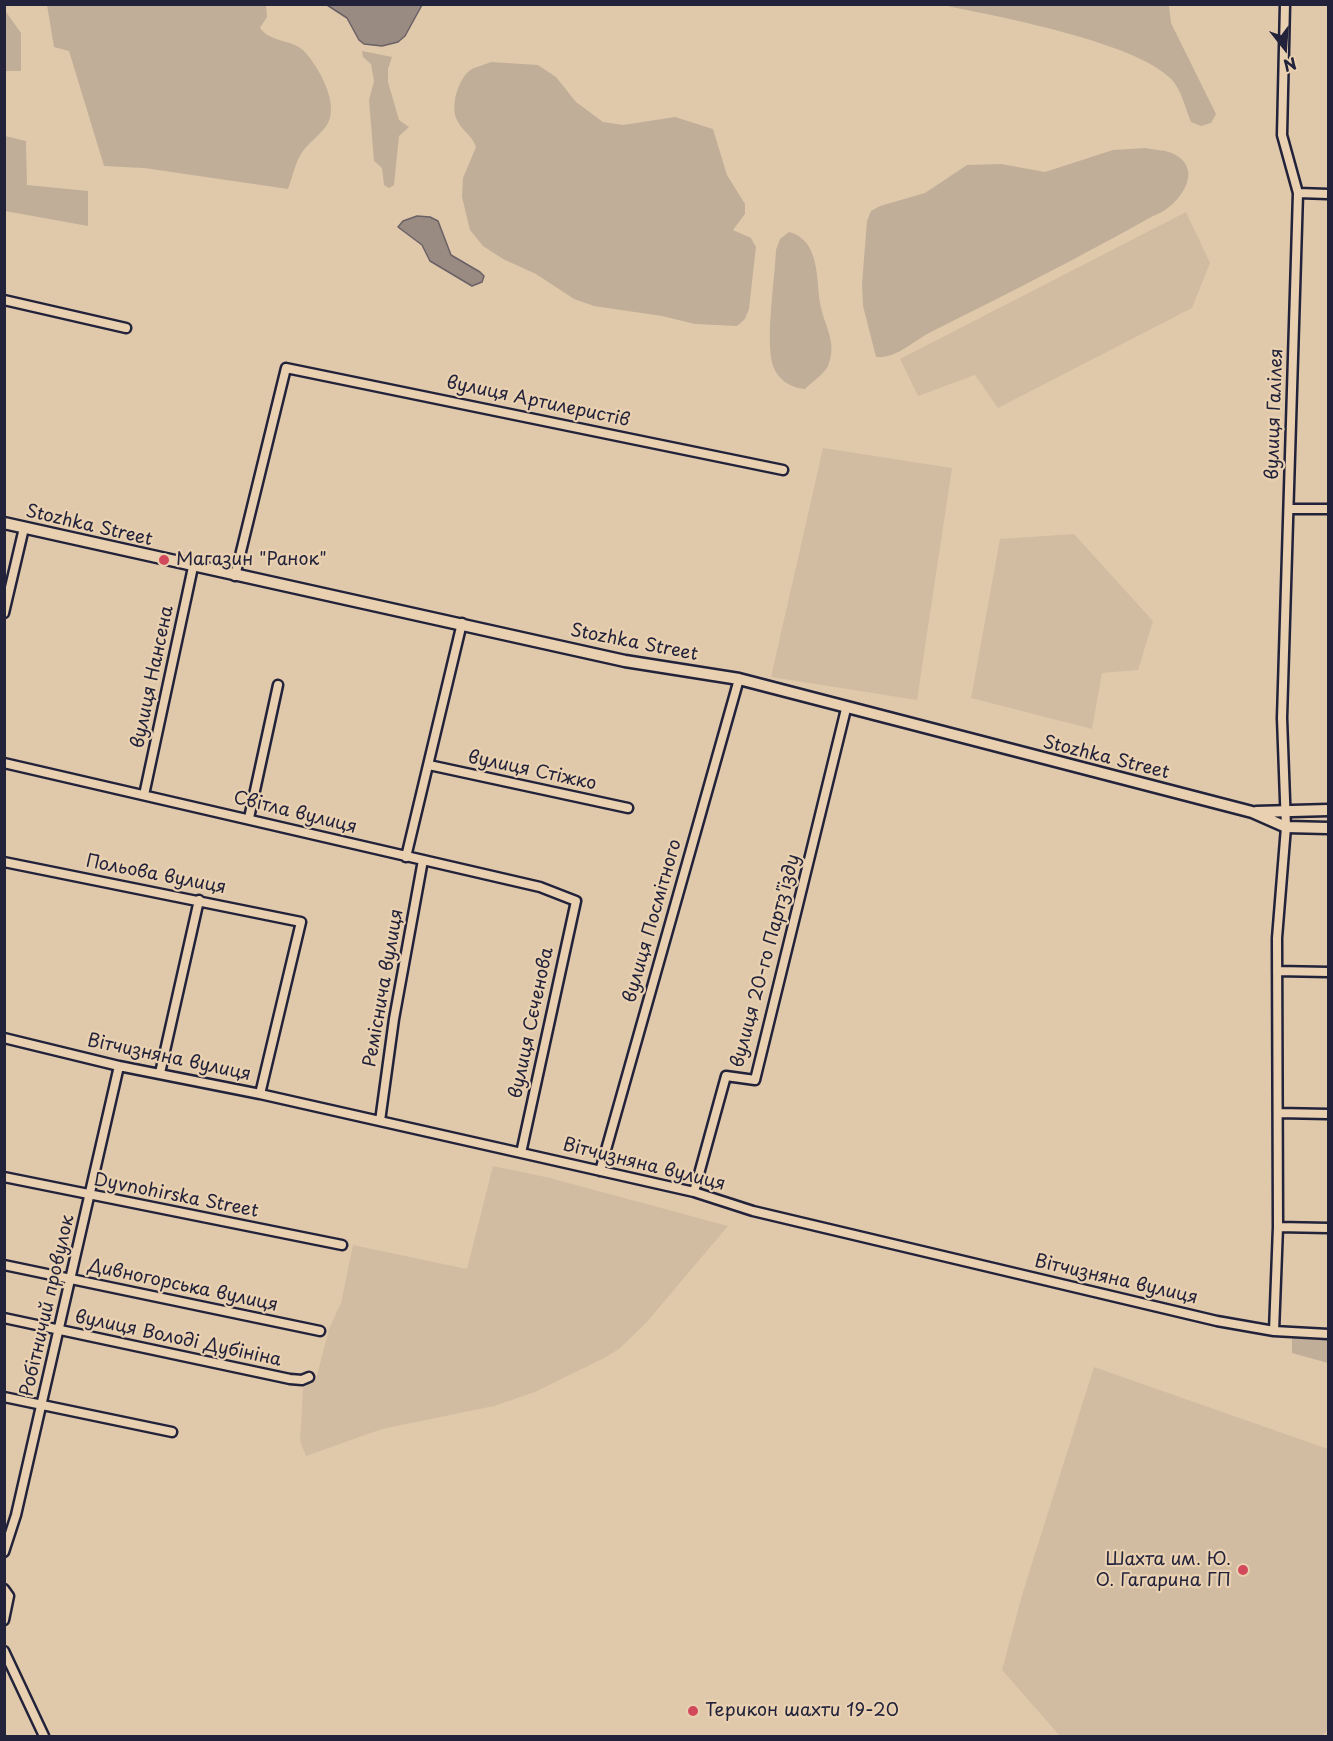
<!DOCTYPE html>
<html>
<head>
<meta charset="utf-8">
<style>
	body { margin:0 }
	#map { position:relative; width:1333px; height:1741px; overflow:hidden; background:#e0c9ab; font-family:"Playpen Sans",sans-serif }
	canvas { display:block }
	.frame { position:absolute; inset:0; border:6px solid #22223b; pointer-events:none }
	.north { position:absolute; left:1255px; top:18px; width:60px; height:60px; -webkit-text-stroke:4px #e8d0b0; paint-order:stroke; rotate:163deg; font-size:16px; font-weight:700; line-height:24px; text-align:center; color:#22223b }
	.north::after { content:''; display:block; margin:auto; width:21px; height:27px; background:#22223b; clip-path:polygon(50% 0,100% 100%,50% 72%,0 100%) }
</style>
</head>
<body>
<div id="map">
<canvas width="1333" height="1741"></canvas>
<div class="frame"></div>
<div class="north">N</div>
</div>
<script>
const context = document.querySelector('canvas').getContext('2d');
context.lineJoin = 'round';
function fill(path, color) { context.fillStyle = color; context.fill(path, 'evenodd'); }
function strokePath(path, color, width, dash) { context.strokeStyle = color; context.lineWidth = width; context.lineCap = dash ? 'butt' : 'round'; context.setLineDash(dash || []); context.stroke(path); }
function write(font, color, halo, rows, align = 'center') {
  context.font = font + ' "Playpen Sans",sans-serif'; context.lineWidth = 4.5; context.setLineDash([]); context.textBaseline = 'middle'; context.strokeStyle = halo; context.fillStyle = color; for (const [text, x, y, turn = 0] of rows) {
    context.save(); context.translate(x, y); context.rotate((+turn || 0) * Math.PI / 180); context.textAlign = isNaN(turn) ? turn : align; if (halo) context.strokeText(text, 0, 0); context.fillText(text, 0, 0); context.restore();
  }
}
const built = new Path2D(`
	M1186,212l24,51 -18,45 -194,100 -23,-33 -57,21 -18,-37z
	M823,448l129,20 -35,232 -146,-23z
	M1074,534l79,87 -15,49 -36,3 -10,56 -121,-31 29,-159z
	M493,1166l57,12 178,48 -82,97 -27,26 -15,9 -69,34 -41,14 -112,23 -76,27 -6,-15 3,-53 13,-9 13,-50 12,-26 12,-58 114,24z
	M1094,1367l234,82v281l-6,6h-262l-58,-66 20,-75z`);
const green = new Path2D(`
	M47,5h219l1,12 -7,11c11,15 32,11 44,23 14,15 35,51 24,72 -6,11 -18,18 -25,28 -8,11 -10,25 -15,38l-144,-21 -40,-2 -35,-115 -15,-4z
	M942,5h227l2,18 45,91 -5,9 -10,3 -10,-4c-5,-12 -10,-33 -19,-42 -35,-38 -176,-64 -230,-75z
	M4,9l17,24v38h-16z
	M362,51l30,6 -4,12v13l11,38 10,7 -10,9 -5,49 -5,3 -5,-3 -2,-17 -8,-7 -5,-61 5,-19 -3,-17 -8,-7z
	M491,62l47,3 18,12 20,25 27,20 20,3 52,-8 38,12 14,46 18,29v10l-12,16 18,8 5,9 -7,62 -4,10 -8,7 -42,-2 -33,-8 -68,-10 -20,-7 -38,-25 -33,-15 -20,-13 -13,-16 -8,-33 1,-19 13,-31c-4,-12 -14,-16 -19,-27 -7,-13 1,-40 12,-49 5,-4 16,-6 22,-9z
	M5,136l21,5 1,44 61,6v35l-83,-15z
	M1146,148c8,2 21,2 28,6 33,17 2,55 -21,62 -73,41 -146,78 -220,115 -19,9 -36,28 -57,26l-13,-51 -1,-22 5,-63 4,-10 9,-5 45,-13 42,-28 34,-1 44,8 68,-22z
	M789,232c31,8 27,46 31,71 4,23 18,39 8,63 -4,8 -16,16 -23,23 -14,-1 -27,-9 -32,-23 -8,-26 2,-88 3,-116l4,-11z
	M1292,1337l36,3v23l-36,-10z`);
const water = new Path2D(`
	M327,5h95l-17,31 -7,6 -16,4 -18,-2 -5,-4 -12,-22z
	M417,216l13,1 8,4 13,34 29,17 4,4 -2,6 -10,4 -42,-25 -8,-16 -24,-18 5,-6z`);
const minor = new Path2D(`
	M1298,193l30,1
	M4,300l122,28
	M1289,509h39
	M235,576l51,-208 497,102
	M4,613l20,-85
	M4,763l536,124 36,14 -55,252
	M429,765l199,43
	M144,795l49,-228
	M249,818l29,-133
	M406,857l56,-234
	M4,862l297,60 -41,172
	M1277,971l51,1
	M4,1038l115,28 141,28 434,98 59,19 464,110 57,10 54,3
	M160,1073l39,-173
	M1278,1113l50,1
	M380,1121l14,-102 29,-159
	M600,1171l139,-492
	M4,1177l338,68
	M694,1192l32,-116 29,4 91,-371
	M1278,1227l50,1
	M4,1265l316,66
	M4,1318l286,61 12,1 7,-3
	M1274,1331l4,-104 -1,-289 9,-111 -4,-109 16,-525 -16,-58 3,-131
	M4,1397l168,35
	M4,1552l12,-37 103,-449
	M4,1589l5,7 -5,24
	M4,1651l40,85`);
const tertiary = new Path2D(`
	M4,523l621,138 114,18 513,133 34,15 42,1
	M1256,812l72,-2`);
const markers = [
	[164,560,6,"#d1495b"],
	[1243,1570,6,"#d1495b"],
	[693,1711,6,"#d1495b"]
];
const streetNames = [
	["вулиця Артилеристів",538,402,12],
	["вулиця Галілея",1275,414,-88],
	["Stozhka Street",89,526,13],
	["Stozhka Street",634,643,11],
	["вулиця Нансена",153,677,-78],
	["Stozhka Street",1106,758,14],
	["вулиця Стіжко",532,771,12],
	["Світла вулиця",295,813,14],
	["Польова вулиця",156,875,11],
	["вулиця Посмітного",653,921,-74],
	["вулиця 20-го Партз'їзду",766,961,-75],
	["Реміснича вулиця",384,988,-80],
	["вулиця Сєченова",532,1023,-78],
	["Вітчизняна вулиця",169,1058,12],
	["Вітчизняна вулиця",644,1165,14],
	["Dyvnohirska Street",176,1196,11],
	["Вітчизняна вулиця",1116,1280,13],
	["Дивногорська вулиця",183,1286,12],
	["Робітничий провулок",48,1306,-77],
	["вулиця Володі Дубініна",178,1339,12]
];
const poiNames = [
	["Магазин \"Ранок\"",176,560],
	["Шахта им. Ю.",1231,1560,"right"],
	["О. Гагарина ГП",1231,1581,"right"],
	["Терикон шахти 19-20",705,1711]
];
fill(built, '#d1bca2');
fill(green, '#c0ae99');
fill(water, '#9a8b82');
strokePath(water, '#6a6166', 1.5);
strokePath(minor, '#22223b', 13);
strokePath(tertiary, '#22223b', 15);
strokePath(minor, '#e8d0b0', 8);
strokePath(tertiary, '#e8d0b0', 10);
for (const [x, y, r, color] of markers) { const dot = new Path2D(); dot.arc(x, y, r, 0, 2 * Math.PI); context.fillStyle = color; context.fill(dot); strokePath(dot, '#e8d0b0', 2); }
write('18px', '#22223b', '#e8d0b0', streetNames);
write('18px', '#22223b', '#e8d0b0', poiNames, 'left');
</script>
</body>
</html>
